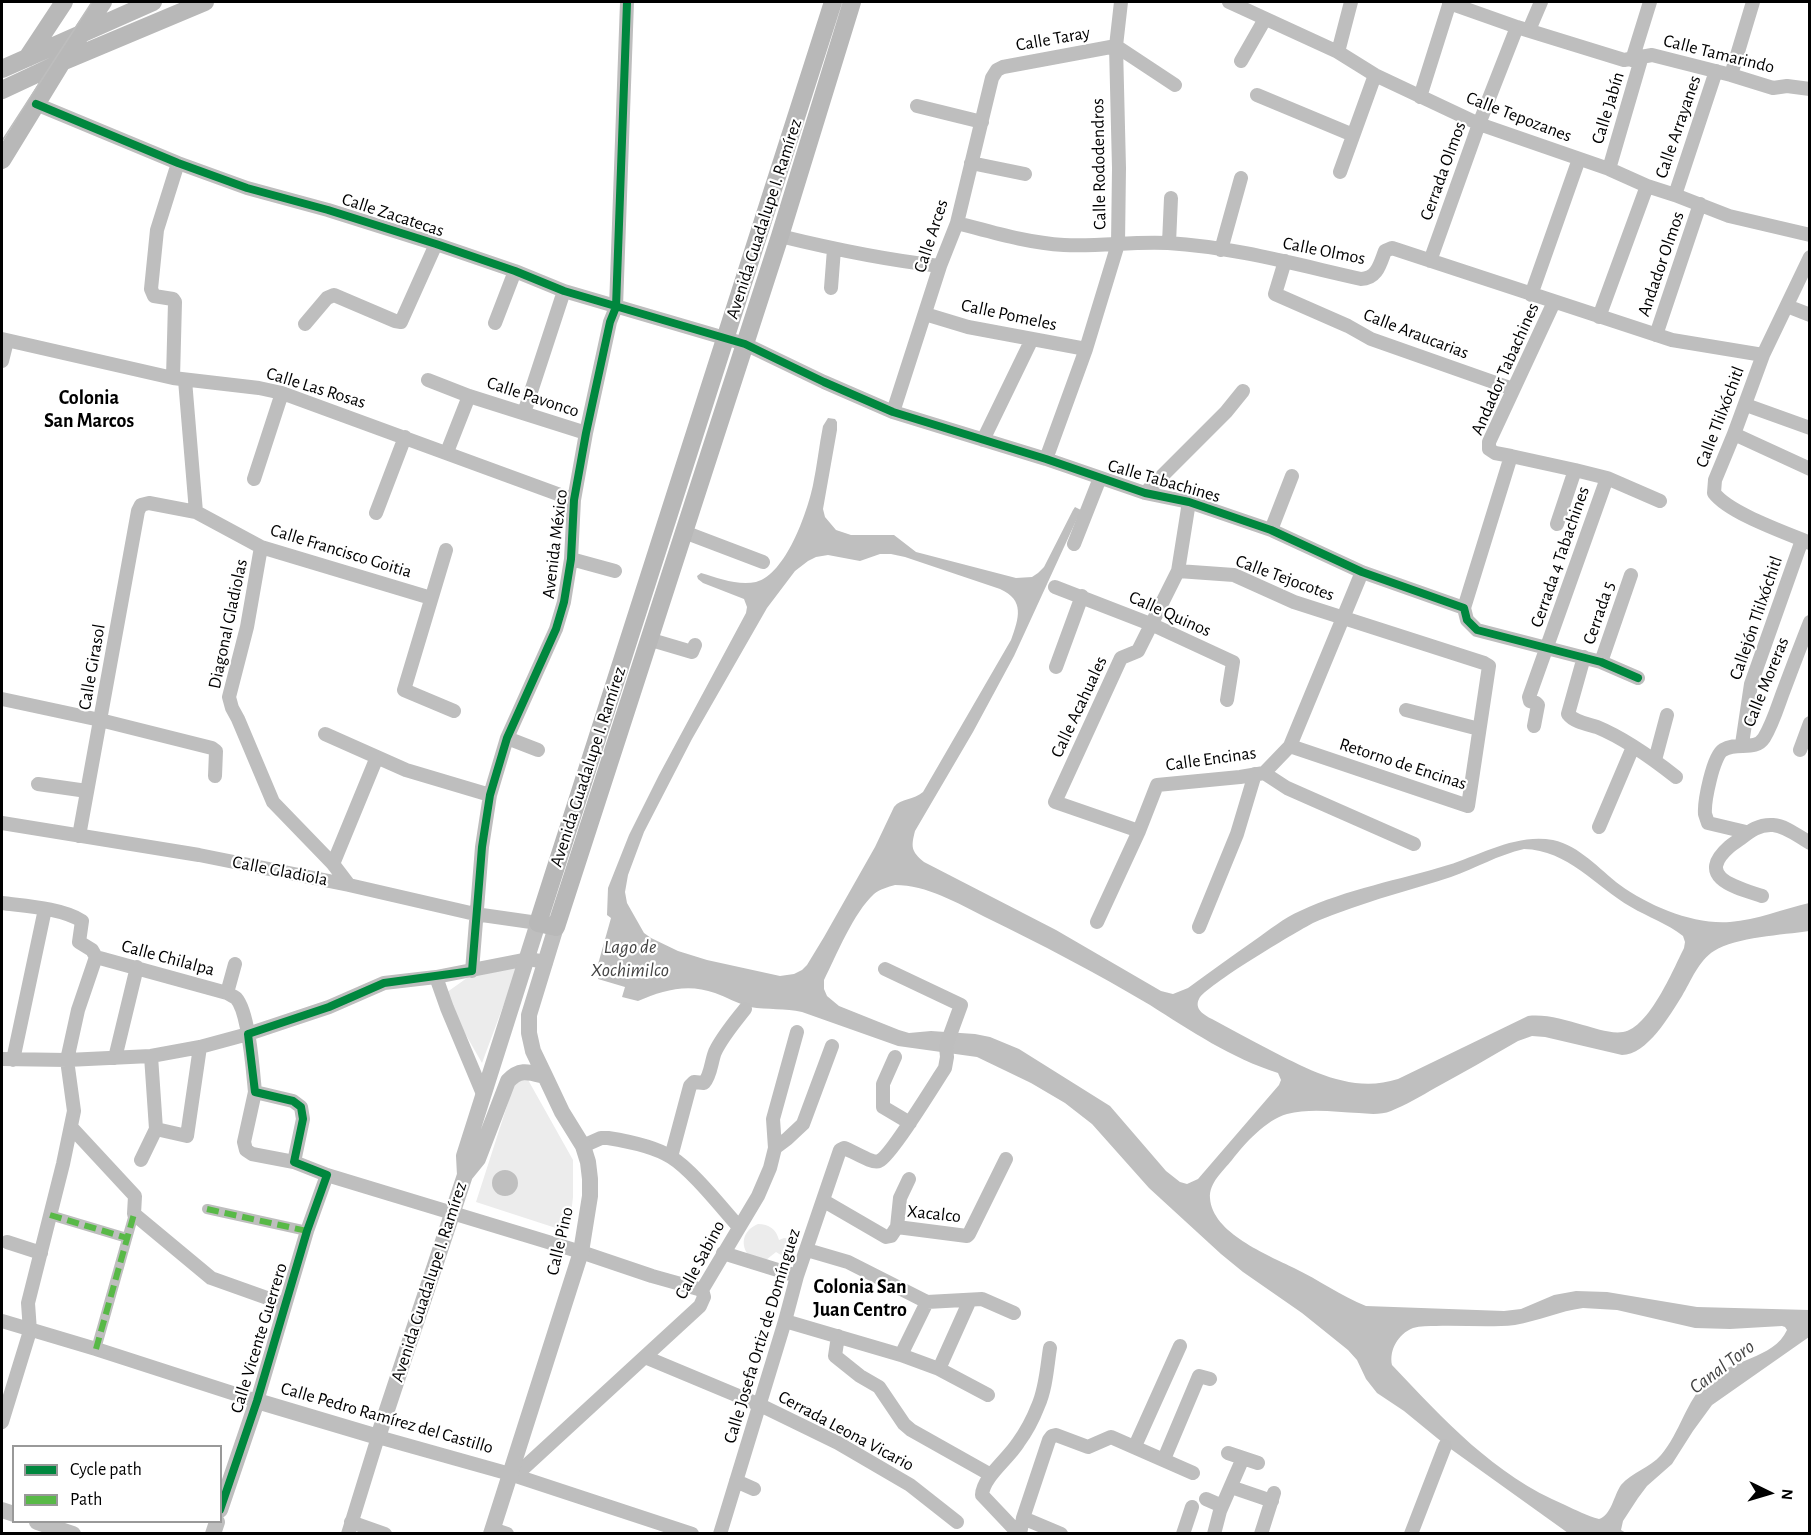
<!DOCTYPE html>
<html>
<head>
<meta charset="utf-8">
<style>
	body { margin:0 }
	#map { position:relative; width:1811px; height:1535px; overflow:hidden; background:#fff; font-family:"Alegreya Sans",sans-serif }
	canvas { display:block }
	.frame { position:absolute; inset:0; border:3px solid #000; pointer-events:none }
	.legend { position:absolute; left:12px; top:1445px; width:210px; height:78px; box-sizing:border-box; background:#fff; border:2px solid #999; margin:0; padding:8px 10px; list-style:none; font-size:18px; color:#000 }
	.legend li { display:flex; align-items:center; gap:12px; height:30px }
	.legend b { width:30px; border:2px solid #999 }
	.north { position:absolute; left:1739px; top:1463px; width:60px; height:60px; -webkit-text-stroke:4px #fff; paint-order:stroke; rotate:95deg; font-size:16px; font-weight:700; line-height:24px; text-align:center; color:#000 }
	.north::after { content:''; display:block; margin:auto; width:21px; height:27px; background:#000; clip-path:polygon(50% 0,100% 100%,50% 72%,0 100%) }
</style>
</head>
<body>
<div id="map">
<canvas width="1811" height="1535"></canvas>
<div class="frame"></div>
<ul class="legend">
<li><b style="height:8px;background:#00873e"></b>Cycle path</li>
<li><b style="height:8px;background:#58b947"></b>Path</li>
</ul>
<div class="north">N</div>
</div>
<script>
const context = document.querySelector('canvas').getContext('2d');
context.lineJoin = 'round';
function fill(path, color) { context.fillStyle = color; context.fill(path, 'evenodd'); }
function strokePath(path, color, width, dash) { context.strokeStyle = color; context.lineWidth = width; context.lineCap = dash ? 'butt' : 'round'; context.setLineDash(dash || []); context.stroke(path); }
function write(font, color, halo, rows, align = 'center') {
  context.font = font + ' "Alegreya Sans",sans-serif'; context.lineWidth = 4.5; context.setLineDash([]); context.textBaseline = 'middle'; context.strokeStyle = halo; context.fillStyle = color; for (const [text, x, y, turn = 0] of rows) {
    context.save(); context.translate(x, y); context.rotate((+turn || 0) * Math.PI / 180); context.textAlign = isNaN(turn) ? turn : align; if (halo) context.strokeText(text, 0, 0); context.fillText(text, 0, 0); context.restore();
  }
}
const green = new Path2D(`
	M518,966l-36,97 -39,-68 31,-22z
	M527,1078l46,82v37l-3,26 -4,6 -4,1 -86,-28 39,-121z
	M758,1224c11,0 18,5 21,16l5,-2 6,1 5,9 -2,6 -9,3 -8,-5 -10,8 -16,-3c-11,-12 -7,-27 8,-33z`);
const water = new Path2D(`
	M828,418l7,1 2,3v8l-14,79 2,8 11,13 15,5h43l22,17 100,26 16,-1 6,-4 6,-6 29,-57 2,-3 6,3 -67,146 -41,76 -58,99c-4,16 -4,20 9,31l132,68 105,61 12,3 15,-6c22,-16 44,-32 67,-48 14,-10 29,-22 45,-29 47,-22 99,-31 148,-46 32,-10 69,-32 105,-25 27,6 46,29 67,45 29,21 74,40 110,37 27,-2 53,-13 79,-19v28c-26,4 -73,6 -95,20 -15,9 -23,30 -32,45 -12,19 -35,59 -60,59l-77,-18 -13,-1 -14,5c-28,16 -55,32 -83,47 -14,8 -29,17 -44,23 -10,4 -22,3 -32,2 -23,-1 -49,-5 -72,1 -21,6 -42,29 -55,46 -9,11 -23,23 -22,38 2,35 58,57 84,70 25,12 47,28 72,38l138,5 17,-2 33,-14 22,-4 31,1 90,15 112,3v27l-97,68 -19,26 -21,33 -25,22 -9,12 -15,23 -2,9 5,3h-58l-120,-86 -44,-36 -27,-18 -11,-14 -9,-19 -9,-10 -46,-37 -59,-41 -22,-18 -72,-66 -57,-64 -27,-21 -34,-20 -54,-26 -79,-11 -96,-34c-17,-4 -34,-2 -52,-5 -12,-3 -23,-10 -35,-14 -27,-10 -52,-3 -77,8l-16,-4 3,-10 -27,-8 1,-3 -4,-1 16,-57 -4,-3 1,-27 21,-53 30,-60 87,-162 1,-6 -3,-8 -41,-16 -5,-4 -1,-3 4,-3c17,5 37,13 55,9 30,-8 51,-69 57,-97 4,-19 6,-39 10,-59zM880,554h11l14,3 95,32c25,11 19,29 11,51l-88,152c-9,8 -22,6 -29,15l-19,40 -51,90 -17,28 -5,5 -8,4 -14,2 -73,-16 -29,-9 -27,-13 -7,-5 -17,-30 -2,-11 3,-17 16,-43 48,-93 75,-131 28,-37 13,-10 8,-4 12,-2 32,6zM1524,849c44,1 71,37 107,58 17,10 37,17 52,29l2,6 -1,6c-11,22 -35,80 -61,84 -13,2 -28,-4 -40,-7 -19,-5 -36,-11 -55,-9l-130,63c-46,15 -89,-9 -128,-29 -20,-10 -39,-21 -58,-31 -8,-4 -18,-10 -13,-20 6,-13 97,-67 114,-76 8,-4 17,-7 25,-10 37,-14 76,-24 113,-36 25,-9 47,-22 73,-28zM895,885c32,0 62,18 90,32 56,27 111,56 165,88 41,26 81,53 128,68l3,7 -2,5 -81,94 -11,5 -7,-2 -14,-11 -56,-65 -91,-57 -29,-12 -15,-3 -44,-3 -22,2 -10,-3 -60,-24 -12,-10 -3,-7v-9c12,-24 30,-68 50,-86 6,-5 14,-7 21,-9zM1583,1308l34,2 78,18 35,1 52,-3 3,1 2,3c-13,29 -58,30 -80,51 -21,20 -27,52 -46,74 -11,13 -29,17 -40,30 -7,10 -10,31 -22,34 -12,-3 -23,-9 -34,-14 -71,-30 -121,-85 -173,-140 -3,-15 6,-31 21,-37 7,-2 16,-2 23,-2 27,-1 53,2 79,-1 23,-4 45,-14 68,-17z
	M492 1183a13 13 0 1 1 26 0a13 13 0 1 1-26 0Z`);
const pedestrian = new Path2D(`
	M207,1209l100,22
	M50,1215l77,23
	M96,1349l38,-135`);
const minor = new Path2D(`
	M1229,2l109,50 37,23 104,49 130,45 38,17 28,9 54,21 81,19
	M1449,3l68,24 107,33 28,-5 79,20 42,13 14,-2 23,3
	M1529,30l12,-28
	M1338,52l13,-50
	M1632,60l18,-58
	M1241,61l24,-42
	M1731,75l22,-73
	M1257,95l96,40
	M1420,97l30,-95
	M36,104l142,59 69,25 81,22 108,34 79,27 49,20 181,53 79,38 69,30 153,47 99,34 44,9 82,28 91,42 102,36 3,12 10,10 124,32 37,16
	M917,106l65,16
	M971,163l54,11
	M1609,169l33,-113
	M1340,172l35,-97
	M1675,195l41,-124
	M957,223c35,9 70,20 107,22 35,2 69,-4 104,-2 66,4 130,22 193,36 16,0 19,-15 24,-28l7,-3 280,92 91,15
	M780,236c53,13 106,24 160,30
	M1169,243l2,-45
	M1221,250l20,-72
	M1810,257l-47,98 -29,79 -19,46 -1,13c15,20 70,39 96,50
	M1285,261l-10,33 73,32 23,13 142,50
	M1430,261l49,-137 38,-97
	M831,288l3,-39
	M1531,295l48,-136
	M1787,306l23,9
	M925,314l43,13 118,22
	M1599,317l48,-131
	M495,323l20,-52
	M305,324l22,-26 7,-3 61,26 6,1 35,-78
	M1656,335l44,-131
	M2,339l171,39 86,10 23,5 292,107
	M2,361l5,-20
	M173,378l2,-76 -2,-3 -19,-3 -3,-7 6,-59 21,-67
	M185,380l11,132
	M428,380l41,16 117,37
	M1746,405l64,23
	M893,412l47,-146 17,-43 35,-145 5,-8 6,-3 113,-21 59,39
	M524,413l40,-122
	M1734,434l76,35
	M983,440l49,-101
	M447,452l22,-56
	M1511,456l64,14 32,8 53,23
	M1046,459l40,-110 32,-105 1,-76 -3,-122 5,-44
	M254,479l28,-86
	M1145,493l81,-81 17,-21
	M376,513l29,-76
	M1557,524l18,-54
	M1271,530l21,-54
	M684,532l79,30
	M1074,544l26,-66
	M261,547l-14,80 -18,70 3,11 6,11 35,83 60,62 16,21
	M446,550l-42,140 50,21
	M571,559l44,12
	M1178,571l56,4 60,27 190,61 5,3 -21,140 -178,-60
	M1055,587l98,38 80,37 -6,38
	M1464,608l47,-152 -16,-3 -6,-4v-7l65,-140
	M648,639l44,13 3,-7
	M1584,657l-16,57c6,8 19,10 29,13 29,12 55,31 79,50
	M1601,662l30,-87
	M1056,667l26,-71
	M2,699l98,21 112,28 4,3 -1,25
	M1406,710l73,19
	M1534,726l4,-21 -2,-2 -6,-2 -1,-4 78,-219
	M325,734l81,36 84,25
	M507,738l31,12
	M1742,744l9,-60 51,-144
	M1800,750l10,-27
	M1655,760l12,-45
	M1264,773l23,15 127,56
	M38,784l49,7
	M2,823l197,32 150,30 126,29 63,9
	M1599,827l34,-80
	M1139,831l-84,-29 66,-144 17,-7 40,-80 11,-69
	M1746,832l-38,-9c-1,-3 -2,-6 -3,-9 -1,-12 8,-58 18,-64 14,-9 32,2 41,-12 8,-13 13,-29 18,-43 9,-24 18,-48 28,-73
	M79,836l59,-325 3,-6 8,-2 47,9 65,35 170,51
	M333,864l44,-107
	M1762,896c-24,-8 -68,-18 -33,-49 3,-3 7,-5 11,-8 10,-8 19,-15 33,-14 13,1 25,11 37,18
	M2,903c23,3 60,5 80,18l-3,21 13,8 4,7 131,36c3,2 6,3 9,5 13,14 17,74 19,94l38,9 8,6 2,12 -9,43
	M1097,922l42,-91 18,-46 83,-8 24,-4 26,-27 72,-174
	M1199,927l38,-93 18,-60
	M472,971l10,-124 8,-52 17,-57 49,-109 8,-27 7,-43 3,-59 12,-67 24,-111 6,-15 11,-305
	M436,977l11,31 36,86
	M227,993l8,-29
	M151,1056l5,73
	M895,1057l-12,27v23l27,16
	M115,1058l22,-91
	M2,1059l65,1 84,-4 49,-9 48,-13 81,-27 55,-24 52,-6 92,-18 18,3
	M13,1060l32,-151
	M255,1092l-11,50 2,8 6,4 42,8 33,13 254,77 71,24 50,14
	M71,1127l64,69 -1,18 77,64 73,26
	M156,1129l31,7 13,-89
	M583,1146l18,-8h7c19,3 47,9 63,19 21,13 50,50 68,70
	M775,1148l12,-9 16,-15 29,-78
	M671,1157l19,-71 4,-4 10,1c7,-8 7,-21 11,-31 7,-15 19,-29 30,-43
	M141,1160l15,-31
	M824,1201l62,36 5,-1 6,-9 70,9 2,-2 37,-75
	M897,1227l3,-29 9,-19
	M7,1242l34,11
	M807,1250l41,12 79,40 55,-3 32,14
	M723,1253l74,23
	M2,1321l94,28 161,52 50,-170 20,-56
	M785,1321l116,34 38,14 49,26
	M838,1336l-3,20 25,20 19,11 25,37 7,6 80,45
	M901,1355l26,-53
	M645,1357l115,48 78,38 72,42 47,37
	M939,1369l31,-69
	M2,1422l28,-91 -2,-28 35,-139 11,-53 -7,-51 11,-50 18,-53
	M1135,1446l45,-100
	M1228,1453l30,10
	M1164,1459l35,-83 11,3
	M515,1476l185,-170 4,-9 -2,-7 56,-94 12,-28 5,-20 -2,-29 24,-87
	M736,1481l18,8
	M1231,1487l41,14
	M1206,1499l16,7
	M1023,1518l38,16
	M351,1522l34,12
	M492,1529l15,5
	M348,1534l30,-97 132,37 182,60
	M720,1534l65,-213 12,-45 43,-126 4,-2c9,3 28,16 35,13 11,-4 57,-79 66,-93l2,-11 -1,-11 15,-41 -76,-36
	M1019,1534l-37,-39c1,-18 26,-36 36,-52 8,-11 15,-24 20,-37 8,-18 9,-39 12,-58
	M1020,1534l3,-16 26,-78 3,-4 4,-1 32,12 23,-10 82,36
	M1183,1534l9,-27
	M1214,1534l6,-23 23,-53
	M1261,1534l13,-41
	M1411,1534l34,-88`);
const tertiary = new Path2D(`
	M465,1175l13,-16 30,-78c12,-13 21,-9 37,-5
	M2,1510l12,4
	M220,1510l37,-109 121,36 87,-262 -1,-19 74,-233
	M37,1522l36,12
	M213,1534l4,-12
	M491,1534l90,-282 9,-56v-17l-2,-17 -5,-16 -21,-34 -17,-36 -12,-25 -4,-18v-18l27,-88`);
const secondary = new Path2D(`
	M833,2l-295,921 18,4 224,-691 72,-234
	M27,58l37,-56
	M2,69l151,-67
	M2,90l60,-28 143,-60
	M2,160l60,-98 41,-60`);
const tram = new Path2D(`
	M2,141l90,-139`);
const quiet = new Path2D(`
	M207,1209l100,22
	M50,1215l77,23
	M96,1349l38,-135`);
const cycleway = new Path2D(`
	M36,104l142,59 69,25 81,22 108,34 79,27 49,20 181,53 79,38 69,30 153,47 99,34 44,9 82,28 91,42 102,36 3,12 10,10 124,32 37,16
	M220,1510l37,-109 50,-170 20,-56 -33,-13 9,-43 -2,-12 -8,-6 -38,-9 -7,-58 81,-27 55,-24 88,-12 10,-124 8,-52 17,-57 49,-109 8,-27 7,-43 3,-59 12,-67 24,-111 6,-15 11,-305`);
const streetNames = [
	["Calle Taray",1053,39,-10],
	["Calle Tamarindo",1719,54,14],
	["Calle Jabín",1608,108,-73],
	["Calle Tepozanes",1519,117,21],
	["Calle Arrayanes",1678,127,-71],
	["Calle Rododendros",1099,164,-91],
	["Cerrada Olmos",1443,171,-70],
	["Calle Zacatecas",393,215,18],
	["Avenida Guadalupe I. Ramírez",764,219,-72],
	["Calle Arces",931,236,-72],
	["Calle Olmos",1324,251,11],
	["Andador Olmos",1661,264,-71],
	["Calle Pomeles",1009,315,12],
	["Calle Araucarias",1416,334,21],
	["Andador Tabachines",1505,369,-66],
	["Calle Las Rosas",316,388,17],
	["Calle Pavonco",533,397,18],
	["Calle Tlilxóchitl",1720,417,-69],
	["Calle Tabachines",1164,481,16],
	["Avenida México",555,544,-83],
	["Calle Francisco Goitia",341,551,17],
	["Cerrada 4 Tabachines",1560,557,-71],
	["Calle Tejocotes",1285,578,20],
	["Cerrada 5",1599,613,-71],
	["Calle Quinos",1170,614,24],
	["Callejón Tlilxóchitl",1756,618,-71],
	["Diagonal Gladiolas",228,624,-78],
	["Calle Girasol",92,667,-80],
	["Calle Moreras",1766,682,-68],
	["Calle Acahuales",1079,707,-65],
	["Calle Encinas",1211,759,-8],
	["Retorno de Encinas",1403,764,18],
	["Avenida Guadalupe I. Ramírez",588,767,-72],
	["Calle Gladiola",280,871,11],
	["Calle Chilalpa",168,958,15],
	["Xacalco",934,1214,6],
	["Calle Pino",560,1241,-77],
	["Calle Sabino",700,1260,-62],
	["Avenida Guadalupe I. Ramírez",429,1282,-72],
	["Calle Josefa Ortiz de Domínguez",762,1336,-73],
	["Calle Vicente Guerrero",259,1338,-73],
	["Calle Pedro Ramírez del Castillo",387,1418,16],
	["Cerrada Leona Vicario",846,1431,28]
];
const neighbourhoodNames = [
	["Colonia",89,398],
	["San Marcos",89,421],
	["Colonia San",860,1287],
	["Juan Centro",860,1310]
];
const waterNames = [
	["Lago de",630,947],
	["Xochimilco",630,970],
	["Canal Toro",1722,1367,-37]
];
fill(green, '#ececec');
fill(water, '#bfbfbf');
strokePath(pedestrian, '#bebebe', 10);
strokePath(minor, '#bebebe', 14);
strokePath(tertiary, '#bebebe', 16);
strokePath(secondary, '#b8b8b8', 18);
strokePath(tram, '#bebebe', 1.5);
strokePath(quiet, '#58b947', 6, [12, 6]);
strokePath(cycleway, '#00873e', 8);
write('18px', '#000', '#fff', streetNames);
write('bold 20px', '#000', '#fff', neighbourhoodNames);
write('italic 20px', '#444', '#fff', waterNames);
</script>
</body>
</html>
